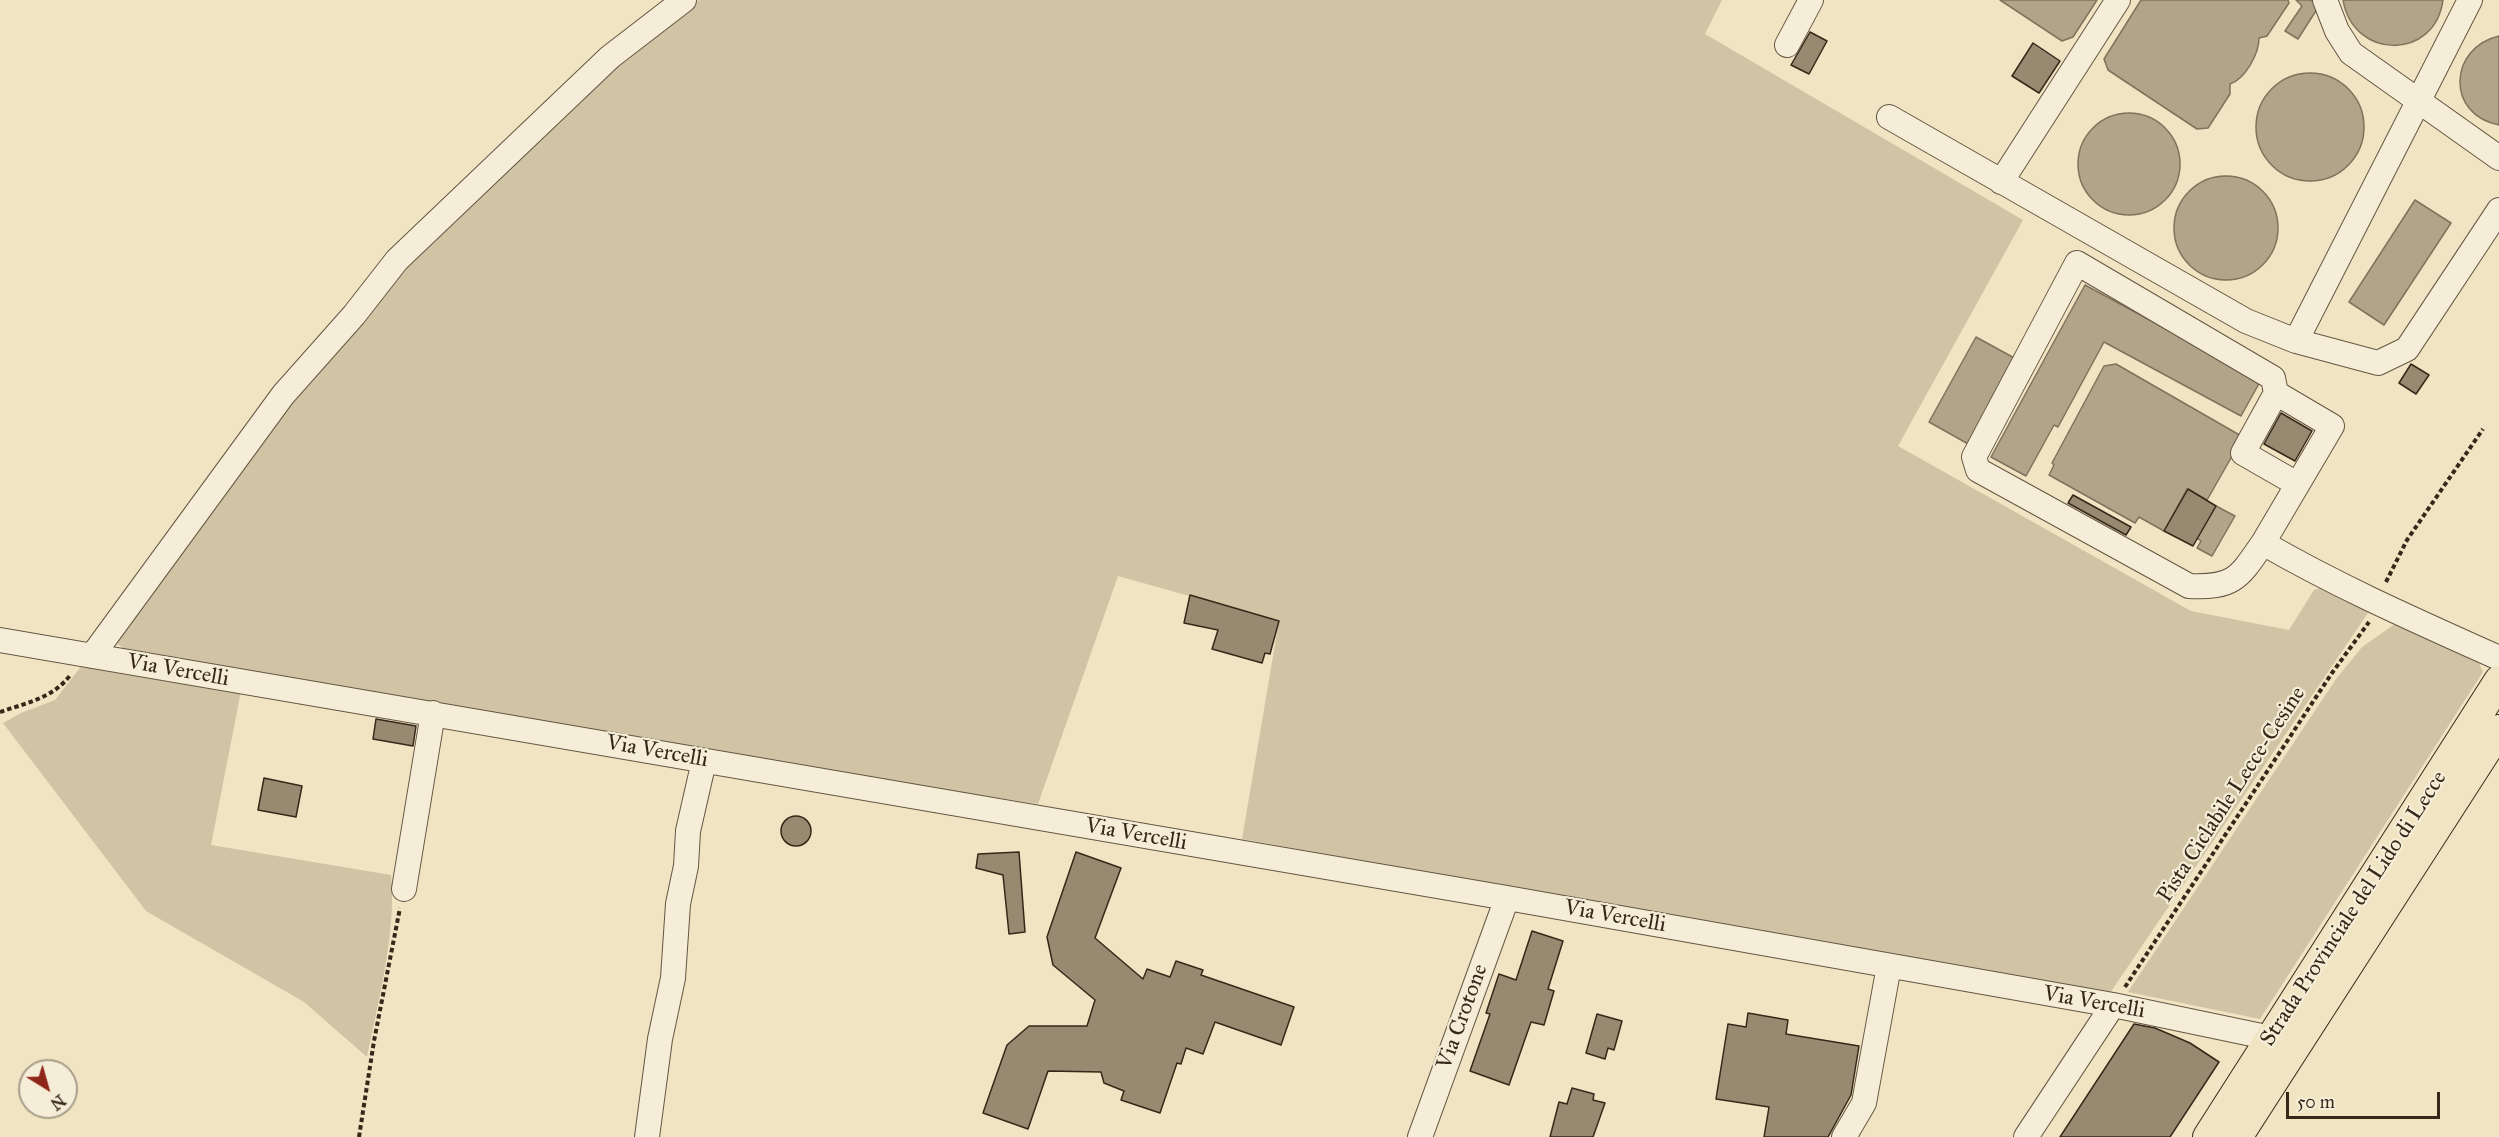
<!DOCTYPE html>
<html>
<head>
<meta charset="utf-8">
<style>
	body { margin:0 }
	#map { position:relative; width:2499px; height:1137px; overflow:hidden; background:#f0e4c2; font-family:"IM FELL Great Primer",serif }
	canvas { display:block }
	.north { position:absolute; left:18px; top:1059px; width:60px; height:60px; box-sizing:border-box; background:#f5edd7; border:2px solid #a99e8b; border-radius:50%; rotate:143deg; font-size:16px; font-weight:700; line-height:24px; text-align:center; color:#362819 }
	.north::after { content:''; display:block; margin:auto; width:21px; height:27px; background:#8f2418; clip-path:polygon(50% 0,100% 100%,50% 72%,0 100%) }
	.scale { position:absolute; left:2286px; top:1092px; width:154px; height:27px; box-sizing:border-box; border:3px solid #362819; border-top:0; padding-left:8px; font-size:18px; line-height:21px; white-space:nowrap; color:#362819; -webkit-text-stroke:4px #f5edd7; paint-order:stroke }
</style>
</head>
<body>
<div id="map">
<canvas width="2499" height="1137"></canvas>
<div class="north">N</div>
<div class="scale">50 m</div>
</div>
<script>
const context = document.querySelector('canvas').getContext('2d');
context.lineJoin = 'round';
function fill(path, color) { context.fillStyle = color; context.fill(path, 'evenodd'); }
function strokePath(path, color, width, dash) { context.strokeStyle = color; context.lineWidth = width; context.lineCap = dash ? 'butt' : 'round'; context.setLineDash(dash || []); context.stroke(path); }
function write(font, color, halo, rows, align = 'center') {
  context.font = font + ' "IM FELL Great Primer",serif'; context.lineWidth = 4.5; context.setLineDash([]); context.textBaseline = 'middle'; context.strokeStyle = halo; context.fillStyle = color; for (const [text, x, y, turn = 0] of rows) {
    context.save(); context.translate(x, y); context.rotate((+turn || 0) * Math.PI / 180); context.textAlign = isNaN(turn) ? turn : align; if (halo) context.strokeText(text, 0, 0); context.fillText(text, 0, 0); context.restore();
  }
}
const green = new Path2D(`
	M699,0h1023l-17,34 318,186 -125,226 293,165 98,19 25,-40 13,-5 43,25 -260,383 -353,-61 -515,-93 37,-218 -161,-45 -80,228 -154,-23 -754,-127 -12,-10 3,-15 167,-229 115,-133 178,-168 85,-75z
	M2395,624h10l72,35 6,13 -223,347 -132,-27 208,-313 26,-32z
	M83,664l158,27 -30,154 180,30c6,54 -13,128 -24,182l-63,-55 -158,-91 -143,-188 18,-10 34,-13z`);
const water = new Path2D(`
	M2000,0h97l-24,37 -11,4z
	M2141,0h147l1,3 -22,33 -8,2c0,16 -14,41 -29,46v10l-22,34 -11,1 -89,-59 -4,-11z
	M2296,0h14l9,6 -21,33 -13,-8 17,-25z
	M2343,0h100c-8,61 -90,60 -100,0z
	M2499,36v89c-53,-10 -51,-77 0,-89z
	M2256 127a54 54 0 1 1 108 0a54 54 0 1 1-108 0Z
	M2078 164a51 51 0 1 1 102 0a51 51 0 1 1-102 0Z
	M2174 228a52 52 0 1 1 104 0a52 52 0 1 1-104 0Z
	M2415,200l36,23 -67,102 -35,-23z
	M2085,285l176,95 -20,36 -137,-74 -46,85 -4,-2 -28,51 -35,-19z
	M1976,337l42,23 -48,85 -41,-23z
	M2116,364l127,73 -36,63 -20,-11 -23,42 -25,-14 -4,6 -86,-48 5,-10 -2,-2 52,-97z
	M2216,506l19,10 -23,40 -15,-8 4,-7 -4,-3z`);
const building = new Path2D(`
	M1810,32l17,9 -18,33 -18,-9z
	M2033,43l27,18 -21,32 -27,-17z
	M2411,364l18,11 -13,19 -17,-11z
	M2281,413l31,18 -17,30 -31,-17z
	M2188,489l28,17 -23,40 -29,-15z
	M2073,495l58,32 -5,8 -58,-32z
	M1190,595l89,26 -9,33 -5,-1 -3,10 -50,-14 6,-19 -34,-7z
	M376,719l40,7 -3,20 -40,-7z
	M264,778l38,8 -6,31 -38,-7z
	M781 831a15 15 0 1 1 30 0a15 15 0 1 1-30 0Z
	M1019,852l6,80 -16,2 -6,-59 -27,-7 2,-14z
	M1076,852l45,16 -26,70 48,41 4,-10 23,8 6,-16 27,9 -2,5 93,32 -13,38 -66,-23 -12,32 -17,-6 -5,16 -4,-1 -17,50 -39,-13 3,-9 -20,-8 -3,-11 -53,-1 -20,58 -45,-16 24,-68 22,-19h58l8,-26 -42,-35 -6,-28z
	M1532,931l31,10 -15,48 6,2 -10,34 -13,-3 -22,63 -39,-14 20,-57 -4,-1 13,-39 17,6z
	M1748,1013l40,7 -2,14 73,12 -8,49 -23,42h-64l5,-30 -53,-8 12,-75 18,3z
	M1597,1014l25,7 -8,29 -6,-2 -3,11 -19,-6z
	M2134,1024l21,4 35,15 29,19 -49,75h-110z
	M1572,1088l22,6 -1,6 12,3 -12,34h-43l9,-35 8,2z`);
const path = new Path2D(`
	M2386,582l21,-42 76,-111
	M0,712c26,-9 54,-14 71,-38
	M2125,987l207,-314 37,-51
	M359,1137l15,-96 26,-133`);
const minor = new Path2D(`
	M2325,0l12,31 14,22 148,105
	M1787,45l24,-45
	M1889,117l357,204 50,20 82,22 29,-14 92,-139
	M2001,182l117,-182
	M2296,341l174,-341
	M2276,393l-33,60 54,31
	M2263,543c-24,35 -29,45 -74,43l-211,-116 -4,-13 103,-194 196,115 3,15 56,33 -69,117c76,44 156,79 236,115
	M0,640l1507,258 606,107 158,33
	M92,656l191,-261 71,-80 43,-55 213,-203 74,-57
	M404,889l29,-176
	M647,1137l13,-98 13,-61 5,-74 8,-38 2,-35 16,-70
	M1420,1137l87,-239
	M1844,1137l20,-34 25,-137
	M2026,1137l87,-132`);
const major = new Path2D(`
	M2208,1137l291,-456
	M2237,1137l262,-407`);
const streetNames = [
	["Via Vercelli",178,671,10],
	["Via Vercelli",657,752,10],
	["Pista Ciclabile Lecce-Cesine",2232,795,-57],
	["Via Vercelli",1136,835,10],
	["Strada Provinciale del Lido di Lecce",2354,909,-57],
	["Via Vercelli",1615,917,10],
	["Via Vercelli",2094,1003,10],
	["Via Crotone",1463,1017,-70]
];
fill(green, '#d0c4a5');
fill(water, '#b1a489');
strokePath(water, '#80725c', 1.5);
fill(building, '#978a71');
strokePath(building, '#362819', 1.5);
strokePath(minor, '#645743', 26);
strokePath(major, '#362819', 32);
strokePath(path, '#362819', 4, [4.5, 3]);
strokePath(minor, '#f5edd7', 24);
strokePath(major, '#f0e4c2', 30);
write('22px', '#362819', '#f5edd7', streetNames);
</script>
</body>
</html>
